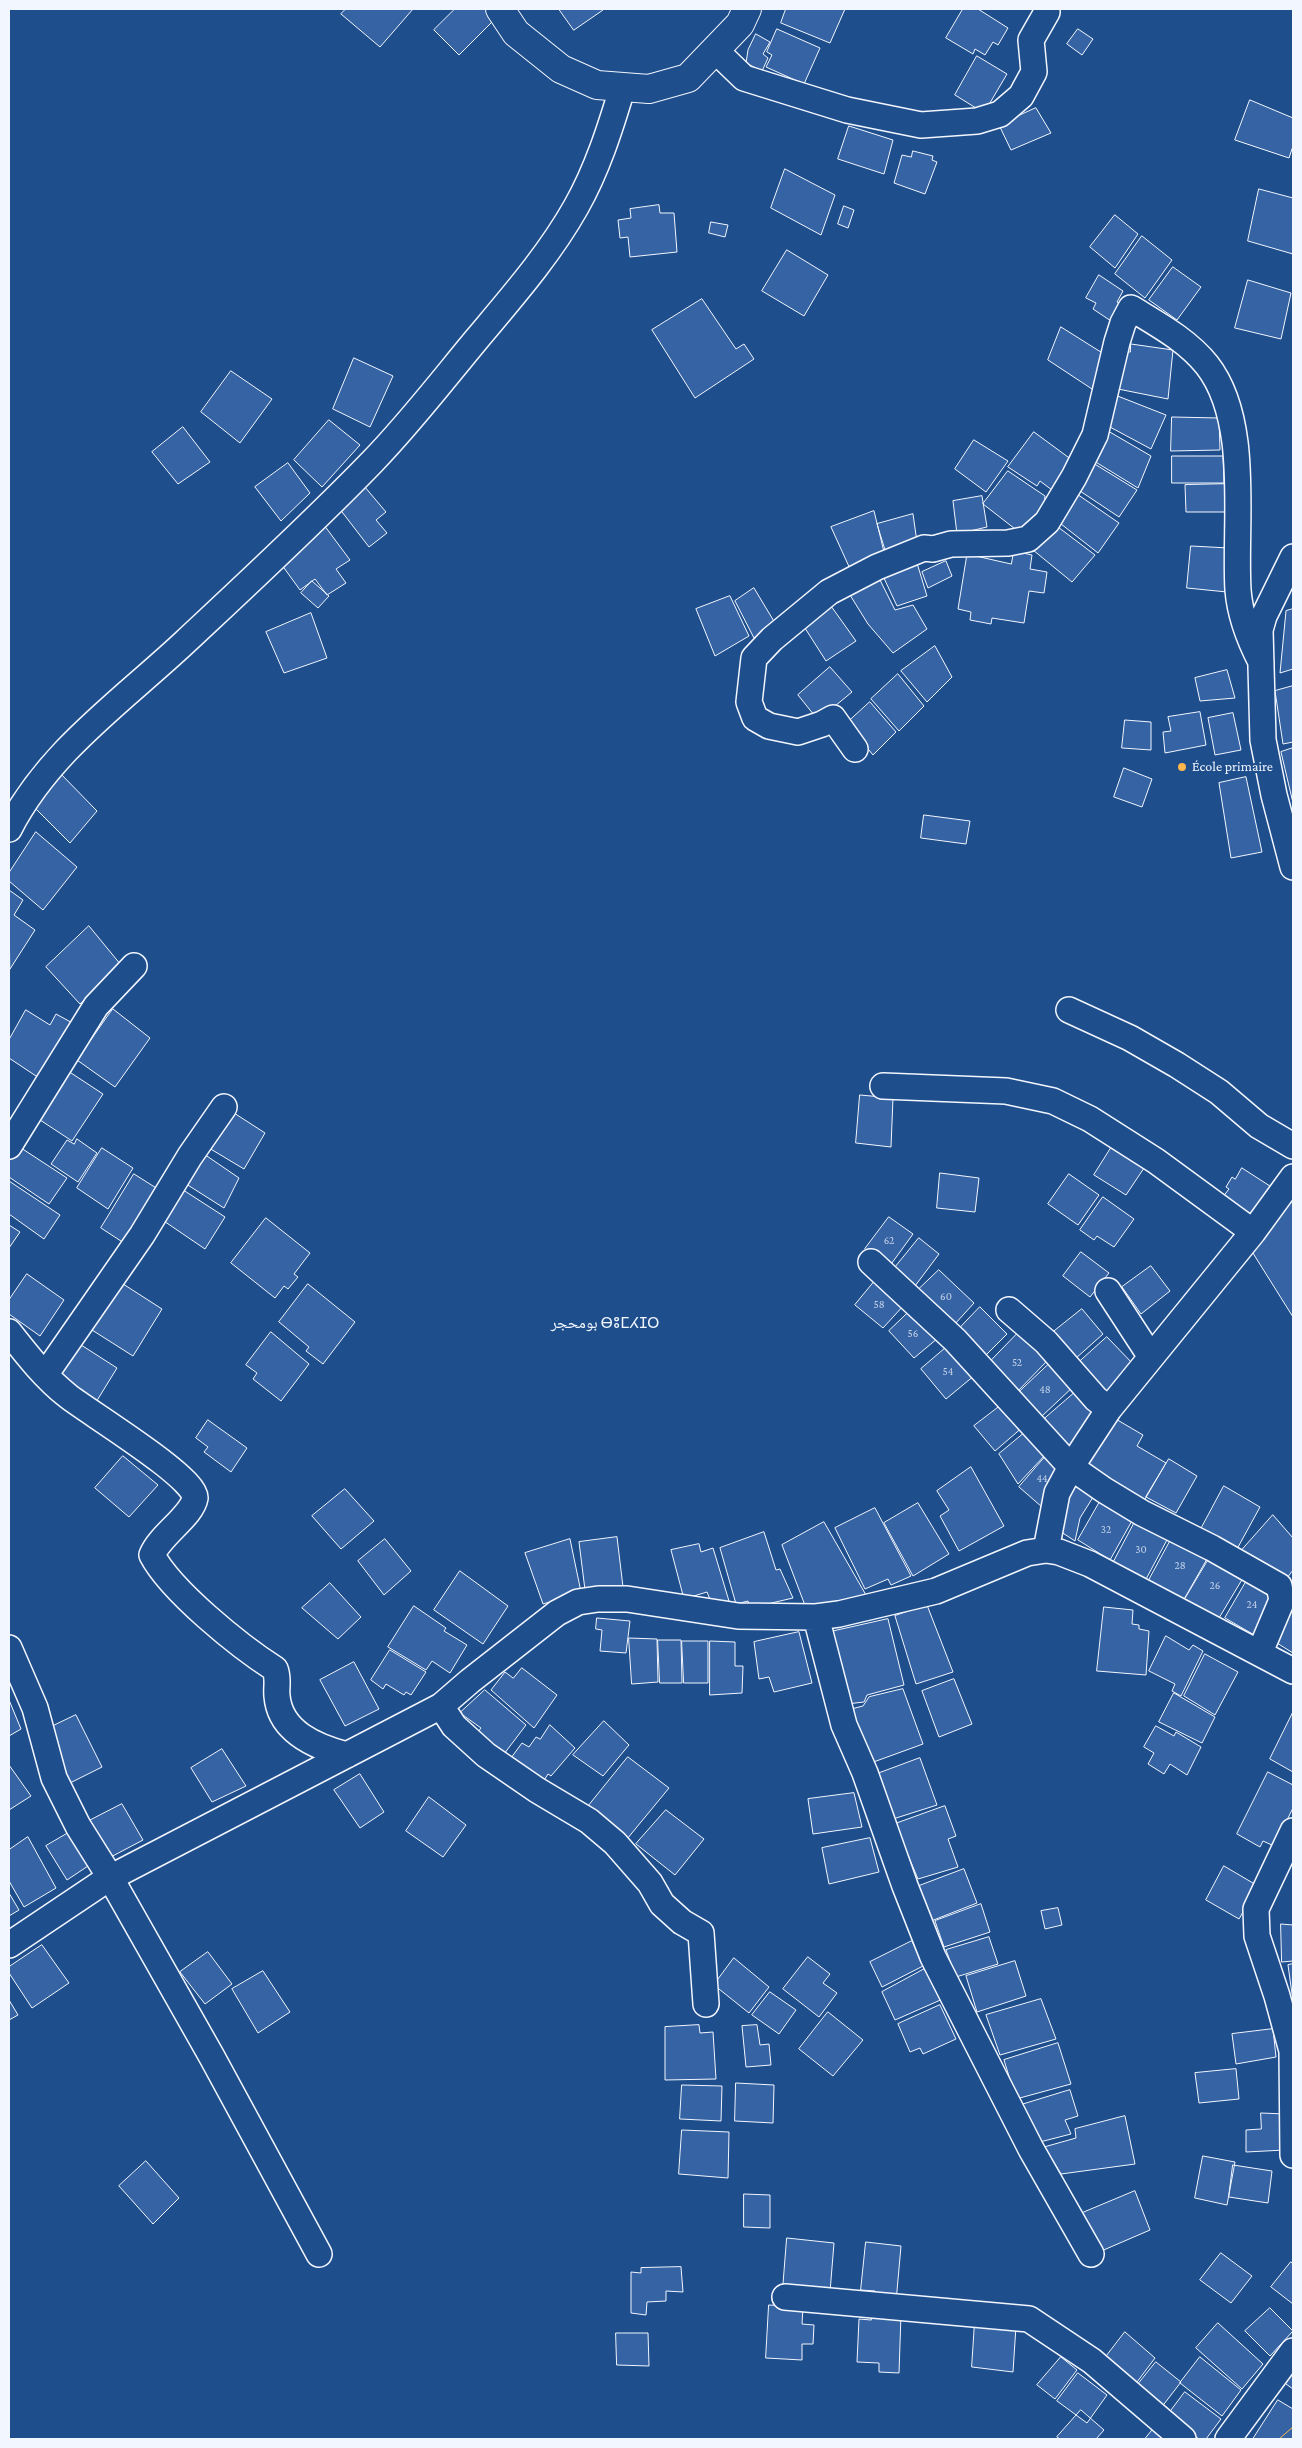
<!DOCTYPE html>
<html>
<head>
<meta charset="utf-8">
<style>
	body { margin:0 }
	#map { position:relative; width:1302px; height:2448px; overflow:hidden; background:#1f4e8c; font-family:"Crimson Pro",serif }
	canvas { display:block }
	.frame { position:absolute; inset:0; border:10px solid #f2f6ff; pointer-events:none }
</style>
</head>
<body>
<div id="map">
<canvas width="1302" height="2448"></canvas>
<div class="frame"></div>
</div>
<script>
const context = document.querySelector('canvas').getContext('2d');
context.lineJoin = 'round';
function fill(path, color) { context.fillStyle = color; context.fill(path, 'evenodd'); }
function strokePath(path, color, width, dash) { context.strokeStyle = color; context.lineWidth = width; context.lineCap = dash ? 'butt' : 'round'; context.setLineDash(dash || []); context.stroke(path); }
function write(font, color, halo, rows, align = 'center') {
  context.font = font + ' "Crimson Pro","Noto Naskh Arabic","Noto Sans Tifinagh",serif'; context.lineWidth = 4; context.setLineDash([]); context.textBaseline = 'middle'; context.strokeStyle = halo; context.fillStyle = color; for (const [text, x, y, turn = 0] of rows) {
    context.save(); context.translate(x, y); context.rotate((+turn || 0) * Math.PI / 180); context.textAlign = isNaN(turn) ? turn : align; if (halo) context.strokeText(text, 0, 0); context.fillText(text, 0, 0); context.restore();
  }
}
const building = new Path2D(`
	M346,9h67l-33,38 -39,-33z
	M455,9h31l9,10 -36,36 -25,-25z
	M559,9h43l1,1 -29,20z
	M786,9h59l-15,34 -49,-20z
	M963,9h15l30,19 -10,17 -5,-3 -8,13 -10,-6 -2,5 -27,-16z
	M777,29l43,19 -16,36 -38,-17 6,-12 -5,-3z
	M1078,29l15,10 -11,16 -15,-11z
	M756,34l14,8 -7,12 5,4 -6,13 -16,-8 2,-13z
	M977,56l30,18 -23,39 -29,-18z
	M1250,100l43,18v28l-4,12 -54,-18z
	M1036,108l15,25 -40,17 -12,-25z
	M849,126l44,14 -9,34 -46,-15z
	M913,151l20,5 -1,4 5,2 -12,32 -31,-11 8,-28 9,2z
	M785,169l50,26 -14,40 -50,-27z
	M1259,189l34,9v56l-45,-13z
	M659,205l1,8h14l3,39 -47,5 -2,-20 -8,1 -2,-18 13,-2 -1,-9z
	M844,206l10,4 -6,18 -10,-4z
	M1115,215l23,19 -23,34 -25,-21z
	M711,222l17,3 -3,12 -16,-4z
	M1142,236l30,24 -27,38 -30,-24z
	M787,250l41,25 -24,41 -42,-25z
	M1173,267l28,20 -24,33 -28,-20z
	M1099,275l24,16 -6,11 11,6 -11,17 -24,-16 3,-6 -10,-5z
	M1248,280l43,13 -10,46 -46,-11z
	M702,299l34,50 8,-5 10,15 -59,39 -43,-68z
	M1061,327l43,27 -12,35 -44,-29z
	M1131,344l42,6 -5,49 -50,-10 5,-38 7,1z
	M354,358l39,18 -23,51 -37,-18z
	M231,371l41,28 -32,44 -39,-31z
	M1115,395l51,20 -15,34 -41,-22z
	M1172,417l47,1 1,32 -49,1z
	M329,420l31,25 -38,42 -28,-27z
	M183,427l27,35 -32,22 -26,-32z
	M1108,431l43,25 -13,32 -44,-27z
	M1034,432l38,28 -20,30 -12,-9 -3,5 -29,-19z
	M974,440l34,21 -22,31 -31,-23z
	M1172,456h51l1,27h-52z
	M288,463l22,30 -29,28 -26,-34z
	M1093,463l44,27 -18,27 -42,-28z
	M1008,471l37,25 -2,21 -11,1 -13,14 -36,-28z
	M1230,484v28h-44l-1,-27z
	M364,486l22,26 -10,8 11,13 -18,14 -30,-39z
	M1074,492l45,31 -21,30 -42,-33z
	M982,496l5,31 -30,7 -4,-33z
	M874,511l11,45 -34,15 -20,-44z
	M913,514l4,28 -32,8 -8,-26z
	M1054,524l41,31 -23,27 -39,-32z
	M324,525l26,35 -14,9 10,14 -19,12 -12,-16 -15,11 -21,-29z
	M1191,546l38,2 -2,44 -40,-4z
	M1014,551l18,4 -2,14 17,3 -3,21 -15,-2 -5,32 -32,-5 -1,6 -21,-4 1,-8 -13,-3 9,-55 44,10z
	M946,561l6,15 -24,12 -6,-16z
	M917,563l10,33 -30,10 -14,-30z
	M879,578l16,32 18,-5 14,24 -34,24 -25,-29 -18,-29z
	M312,581l17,15 -11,12 -17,-15z
	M754,588l21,35 -21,15 -19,-37z
	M730,596l19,40 -34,20 -19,-47z
	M831,606l25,35 -30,20 -23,-36z
	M1293,609v60l-13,4 6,-62z
	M311,613l16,45 -43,15 -18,-41z
	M935,646l17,31 -25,25 -26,-31z
	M830,667l22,25 -34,28 -20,-25z
	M1227,670l8,28 -35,3 -5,-23z
	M898,674l26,32 -25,25 -28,-32z
	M1293,686v56l-10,2 -8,-53z
	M870,702l26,30 -23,23 -26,-32z
	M1200,712l6,33 -41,8 -2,-21 8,-1 -3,-14z
	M1233,713l8,37 -26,5 -7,-37z
	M1125,720l26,2v28l-29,-2z
	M1293,748v55l-12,-51z
	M1124,768l28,11 -10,28 -28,-10z
	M58,771l39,40 -27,32 -37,-37z
	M1246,777l16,75 -31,6 -12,-75z
	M924,815l46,6 -4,23 -45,-6z
	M36,832l41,35 -34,43 -34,-29v-8z
	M9,890l14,10 -9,15 21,15 -25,39z
	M89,926l32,39 -41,39 -34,-37z
	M113,1009l37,29 -35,49 -38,-27z
	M26,1010l24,15 6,-11 22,12 -33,56 -36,-24v-18z
	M65,1069l38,25 -31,47 -38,-25z
	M860,1095l33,3 -2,49 -35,-4z
	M231,1111l34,22 -21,36 -35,-21z
	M77,1139l20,14 -19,29 -27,-18 16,-24 7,4z
	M18,1146l49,32 -18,26 -40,-27v-18z
	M102,1148l31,20 -25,41 -31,-21z
	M1111,1148l33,20 -18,27 -32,-20z
	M201,1152l38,26 -15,30 -41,-26z
	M1242,1168l31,20 -20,31 -31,-21 7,-9 -3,-2 6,-10 3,2z
	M940,1173l39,5 -4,34 -38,-4z
	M134,1174l27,17 -34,54 -26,-17z
	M1069,1174l30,21 -21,30 -30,-21z
	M9,1181l51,34 -16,24 -35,-25z
	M177,1186l48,31 -20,32 -47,-32z
	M1293,1193v124l-42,-67z
	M1103,1197l31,22 -20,28 -17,-11 -3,4 -14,-10z
	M889,1217l24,17 -24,33 -24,-18z
	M266,1218l44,35 -16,21 4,3 -10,12 -4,-3 -9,12 -44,-35z
	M9,1225l11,7 -11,16z
	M919,1238l20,16 -24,32 -22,-16z
	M1081,1252l28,21 -19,24 -27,-21z
	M1151,1266l19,25 -29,23 -19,-27z
	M939,1270l35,33 -20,22 -37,-34z
	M27,1274l37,26 -24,36 -31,-22v-14z
	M120,1282l42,27 -29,47 -41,-26z
	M874,1282l30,23 -21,23 -28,-23z
	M308,1284l47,38 -32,42 -17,-13 3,-4 -30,-25z
	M980,1307l27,27 -24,24 -25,-28z
	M1082,1309l21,25 -28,25 -23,-26z
	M911,1310l27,28 -24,20 -25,-27z
	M271,1332l38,32 -28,37 -28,-22 4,-6 -11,-8z
	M1018,1333l29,28 -32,33 -29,-28z
	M1107,1337l28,29 -29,27 -29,-29z
	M78,1343l39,25 -24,39 -39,-30z
	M949,1345l26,30 -29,24 -25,-30z
	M1049,1364l26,21 -34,32 -25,-22z
	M1079,1389l18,21 -27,43 -27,-33z
	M1004,1403l20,23 -29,25 -21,-25z
	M1114,1418l29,17 -6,11 29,17 -25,43 -59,-36z
	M208,1420l39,28 -16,24 -27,-20 4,-5 -12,-9z
	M1028,1430l18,24 -28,30 -19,-30z
	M123,1456l35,29 -29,32 -34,-29z
	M1045,1457l19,15 -22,35 -23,-20z
	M1169,1459l28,17 -21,37 -30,-16z
	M971,1467l33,59 -45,25 -19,-35 9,-6 -12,-19z
	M1077,1482l18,12 -15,24 -5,23 -23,-15z
	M1224,1486l36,21 -23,42 -36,-20z
	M345,1489l29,32 -33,28 -29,-33z
	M1102,1498l31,21 -23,41 -32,-20z
	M918,1503l31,51 -36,22 -29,-53z
	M875,1508l36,68 -20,9 -3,-6 -23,10 -30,-61z
	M1273,1515l20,23v32l-6,8 -20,-13 -2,3 -23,-18z
	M1137,1518l31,20 -23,43 -32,-18z
	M824,1522l42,73 -60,13 -24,-63z
	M764,1532l12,38 4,-1 13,29 -43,10 -2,-7 -12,3 -16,-56z
	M1174,1534l37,18 -28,49 -34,-21z
	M617,1537l6,50 -38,3 -6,-48z
	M385,1539l26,32 -27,24 -26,-34z
	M570,1539l11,53 -38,12 -18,-51z
	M699,1544l2,8 12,-4 16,53 -16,6 -6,-15 -23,7 -13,-49z
	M1213,1552l33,21 -27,45 -34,-19z
	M460,1571l48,35 -25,38 -49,-34z
	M1250,1575l28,16 -22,45 -31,-18z
	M330,1583l31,34 -23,22 -36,-31z
	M927,1605l26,67 -37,12 -21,-68z
	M414,1606l32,22 -2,3 23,14 -17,28 -18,-12 -6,9 -38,-23z
	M1293,1606v47l-21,-13z
	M1104,1607l29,3 -1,14 7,1v4l10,2 -3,44 -49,-4z
	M597,1618l33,3 -4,32 -26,-2 2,-21 -6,-1z
	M888,1619l16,66 -37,10 -3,7 -17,2 -17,-72z
	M799,1632l13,51 -38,9 -5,-15 -10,2 -5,-37z
	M1166,1636l23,14 4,-5 10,6 -22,45 -9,-5 3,-7 -26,-13z
	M629,1638l28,1 1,43 -26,2z
	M658,1640h23l1,43h-22z
	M682,1641h26v42h-24z
	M710,1641l25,1v24h8l-1,27 -32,2z
	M390,1650l36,22 -15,23 -5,-3 -2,3 -18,-11 -3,5 -12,-9z
	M1205,1654l33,18 -23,43 -31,-19z
	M354,1662l25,47 -34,17 -25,-46z
	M522,1668l35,27 -23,33 -43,-38 14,-18 8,6z
	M954,1679l18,45 -33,13 -17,-46z
	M903,1689l20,55 -55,20 -17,-55 12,-3 6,-9z
	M485,1690l41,35 -22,29 -27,-21 4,-5 -21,-15z
	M1174,1693l41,24 -13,26 -43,-21z
	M9,1700l12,29 -12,7z
	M1293,1712v60l-23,-13z
	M76,1715l26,52 -32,16 -21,-55z
	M604,1721l25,24 -26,31 -30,-21z
	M550,1725l25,23 -24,28 -3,-2 -7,11 -33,-23 14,-19 7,4 7,-10 4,2z
	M1156,1726l18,10 2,-4 25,15 -14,28 -17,-11 -6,10 -16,-10 6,-11 -10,-6z
	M222,1749l24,37 -34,16 -21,-34z
	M628,1757l41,31 -42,51 -41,-30z
	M920,1758l17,47 -44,14 -16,-45z
	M9,1765l22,31 -22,14z
	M1268,1772l25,13v23l-19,38 -11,-5 -3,6 -23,-13z
	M360,1774l24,38 -24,16 -26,-38z
	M854,1793l8,34 -49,7 -5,-35z
	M429,1797l37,28 -23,32 -37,-26z
	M122,1804l21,36 -36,19 -20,-37z
	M945,1806l11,30 -8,3 10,28 -40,12 -23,-55z
	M666,1810l38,29 -29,36 -39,-31z
	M70,1832l21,32 -24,16 -21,-34z
	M28,1837l28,51 -32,19 -15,-26v-31z
	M870,1838l9,34 -50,12 -7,-36z
	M1224,1866l34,20 -19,33 -33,-19z
	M964,1869l13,34 -46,18 -12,-35z
	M9,1893l10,17 -10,6z
	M981,1904l9,28 -46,15 -9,-26z
	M1058,1908l4,17 -17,4 -4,-18z
	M1281,1924l12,1v36l-11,1z
	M989,1937l9,27 -42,13 -10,-27z
	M912,1941l11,25 -41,21 -12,-25z
	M42,1945l27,38 -37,25 -23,-35v-6z
	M208,1952l24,32 -27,20 -25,-32z
	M808,1957l22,17 -7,9 14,10 -18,24 -36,-28z
	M734,1958l35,29 -20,26 -35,-28z
	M1015,1961l11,35 -49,16 -11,-36z
	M1293,1964v37l-5,-36z
	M930,1966l15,32 -50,22 -13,-28z
	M263,1971l27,41 -32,21 -26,-44z
	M770,1992l26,18 -17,24 -27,-19z
	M1041,1999l15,40 -56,16 -14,-40z
	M9,2000l9,15 -9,5z
	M940,2005l16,34 -33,15 -3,-6 -10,4 -12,-28z
	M828,2012l35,28 -30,36 -34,-27z
	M699,2025l1,8 13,-1 3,47 -51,1v-53z
	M757,2025l3,20 9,-1 2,21 -25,2 -4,-41z
	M1273,2029l3,28 -40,7 -4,-30z
	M1058,2043l13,41 -55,15 -12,-39z
	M1236,2069l3,30 -40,4 -4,-30z
	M736,2083l38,2 -1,38 -38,-2z
	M682,2085l40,1 -1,35 -41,-2z
	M1070,2090l8,26 -13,4 6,14 -35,9 -15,-38z
	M1261,2113l24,1v36l-39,2v-22l15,-1z
	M1125,2116l10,48 -74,10 -17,-27 32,-9 -1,-9z
	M682,2130l47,2 -1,46 -49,-4z
	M1203,2156l32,6 -8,43 -32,-7z
	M146,2161l33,37 -26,26 -34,-38z
	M1233,2165l39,6 -4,32 -39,-6z
	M1135,2191l15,39 -51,22 -19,-38z
	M744,2194l26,1v33l-26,-1z
	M787,2238l47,5 -4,49 -47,-3z
	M866,2242l35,4 -5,56 -21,-1v-10l-14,-1z
	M1221,2253l31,23 -21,27 -31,-23z
	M1291,2262l2,2v40l-22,-17z
	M681,2267l2,25 -17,-1v10l-19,1 -1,13 -15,-2v-41l10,1v-5z
	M769,2305l34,2 -1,17 12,1 -1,19h-11v16l-36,-2z
	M1270,2308l23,23 -23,25 -25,-25z
	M871,2313l30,1 -2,59 -20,-1v-9l-22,-1 2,-43 12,1z
	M975,2321l41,5 -3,46 -41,-5z
	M1218,2323l45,41 -21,25 -46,-41z
	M1125,2332l30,26 -21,28 -32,-24z
	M616,2333h32l1,33 -32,-1z
	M1061,2357l16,13 -22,29 -18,-14z
	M1200,2357l41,33 -19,26 -42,-33z
	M1156,2362l25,20 -20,26 -26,-20z
	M1293,2371v18l-7,-5z
	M1078,2373l29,22 -20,28 -30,-22z
	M1185,2392l36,27 -15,20h-7l-32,-23z
	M1278,2400l15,9v30h-40z
	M1081,2410l23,20 -8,9h-36l-3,-2z
	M1154,2428l13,11h-22z`);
const minor = new Path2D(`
	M715,50l29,28 103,32 74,15 56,-4 23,-7 21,-18 13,-24 -3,-32 16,-28
	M1293,557l-29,59 -4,14 3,110 11,55 19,72
	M855,749l-22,-31 -11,6 -24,8 -29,-6 -14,-8 -6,-16 5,-44 18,-19 57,-47 48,-25 47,-19 9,1 18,-5 57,-1 20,-4 19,-17 27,-45 21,-42 22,-93 6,-19 8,-15c26,16 56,32 76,57 44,56 27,158 31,225 2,26 11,49 23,72
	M9,829c40,-78 113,-128 176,-187 63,-59 127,-118 187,-180 37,-38 70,-81 104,-122 36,-43 73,-85 100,-133 21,-37 34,-78 46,-118
	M1069,1010l61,28 47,27 42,27 40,34 34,20
	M883,1086l123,5 47,10 37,18 66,42 97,71 40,-55
	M9,1146l87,-140 38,-40
	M871,1262l84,78 116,127 33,23 38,23 70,35 67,38 3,14 -22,52
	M1108,1291l43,66
	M1009,1310l37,32 50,57 13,10
	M9,1332c18,23 36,46 59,64 20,16 129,82 127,102 -3,18 -35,37 -43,57 19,36 87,91 123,114 4,10 1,17 2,27 3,36 39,51 70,59
	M45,1375l97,-140 48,-79 34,-49
	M1046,1550l11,-57 14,-26 38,-58 144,-177
	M816,1617l28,108 21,48 40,113 28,71 98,192 60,105
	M9,1648l26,60 19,70 24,48 32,51 102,180 107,197
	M441,1706l13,20 32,29 51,35 52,31 26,22 35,40 12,21 20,18 19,11 5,71
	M9,1945l97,-65 335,-174 29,-25 87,-68 21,-11 20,-3h29l111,17 78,1 23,-3 97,-23 91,-38 19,-3 13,2 31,12 203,107
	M1293,2155l-1,-104 -15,-55 -20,-60 -1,-27 37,-78
	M785,2297l244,22 63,42 91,78
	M1228,2439l65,-88`);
const major = new Path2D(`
	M500,9l16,24 45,36 36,16 52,4 39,-11 52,-54 7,-15`);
const power = new Path2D(`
	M1279,2439l14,-12`);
const markers = [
	[1182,767,5,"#ffb74d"]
];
const numberNames = [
	["62",889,1241],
	["60",946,1297],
	["58",879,1305],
	["56",913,1334],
	["52",1017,1363],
	["54",948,1372],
	["48",1045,1390],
	["44",1042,1479],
	["32",1106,1530],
	["30",1141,1550],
	["28",1180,1566],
	["26",1215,1586],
	["24",1252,1605]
];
const poiNames = [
	["École primaire",1192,767]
];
const quarterNames = [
	["بومحجر ⴱⵓⵎⵃⵊⵔ",605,1323]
];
fill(building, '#3563a3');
strokePath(building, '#f2f6ff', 1);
strokePath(minor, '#f2f6ff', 28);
strokePath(major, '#f2f6ff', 30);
strokePath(minor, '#1f4e8c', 25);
strokePath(major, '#1f4e8c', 28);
strokePath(power, '#ffb74d', 1, [18, 4, 2.5, 4]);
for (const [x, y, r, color] of markers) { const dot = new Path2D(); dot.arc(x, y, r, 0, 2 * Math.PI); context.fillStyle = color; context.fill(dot); strokePath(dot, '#1f4e8c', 2); }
write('11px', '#c3d1e8', null, numberNames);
write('14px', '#f2f6ff', '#1f4e8c', poiNames, 'left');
write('16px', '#f2f6ff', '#1f4e8c', quarterNames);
</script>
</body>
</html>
